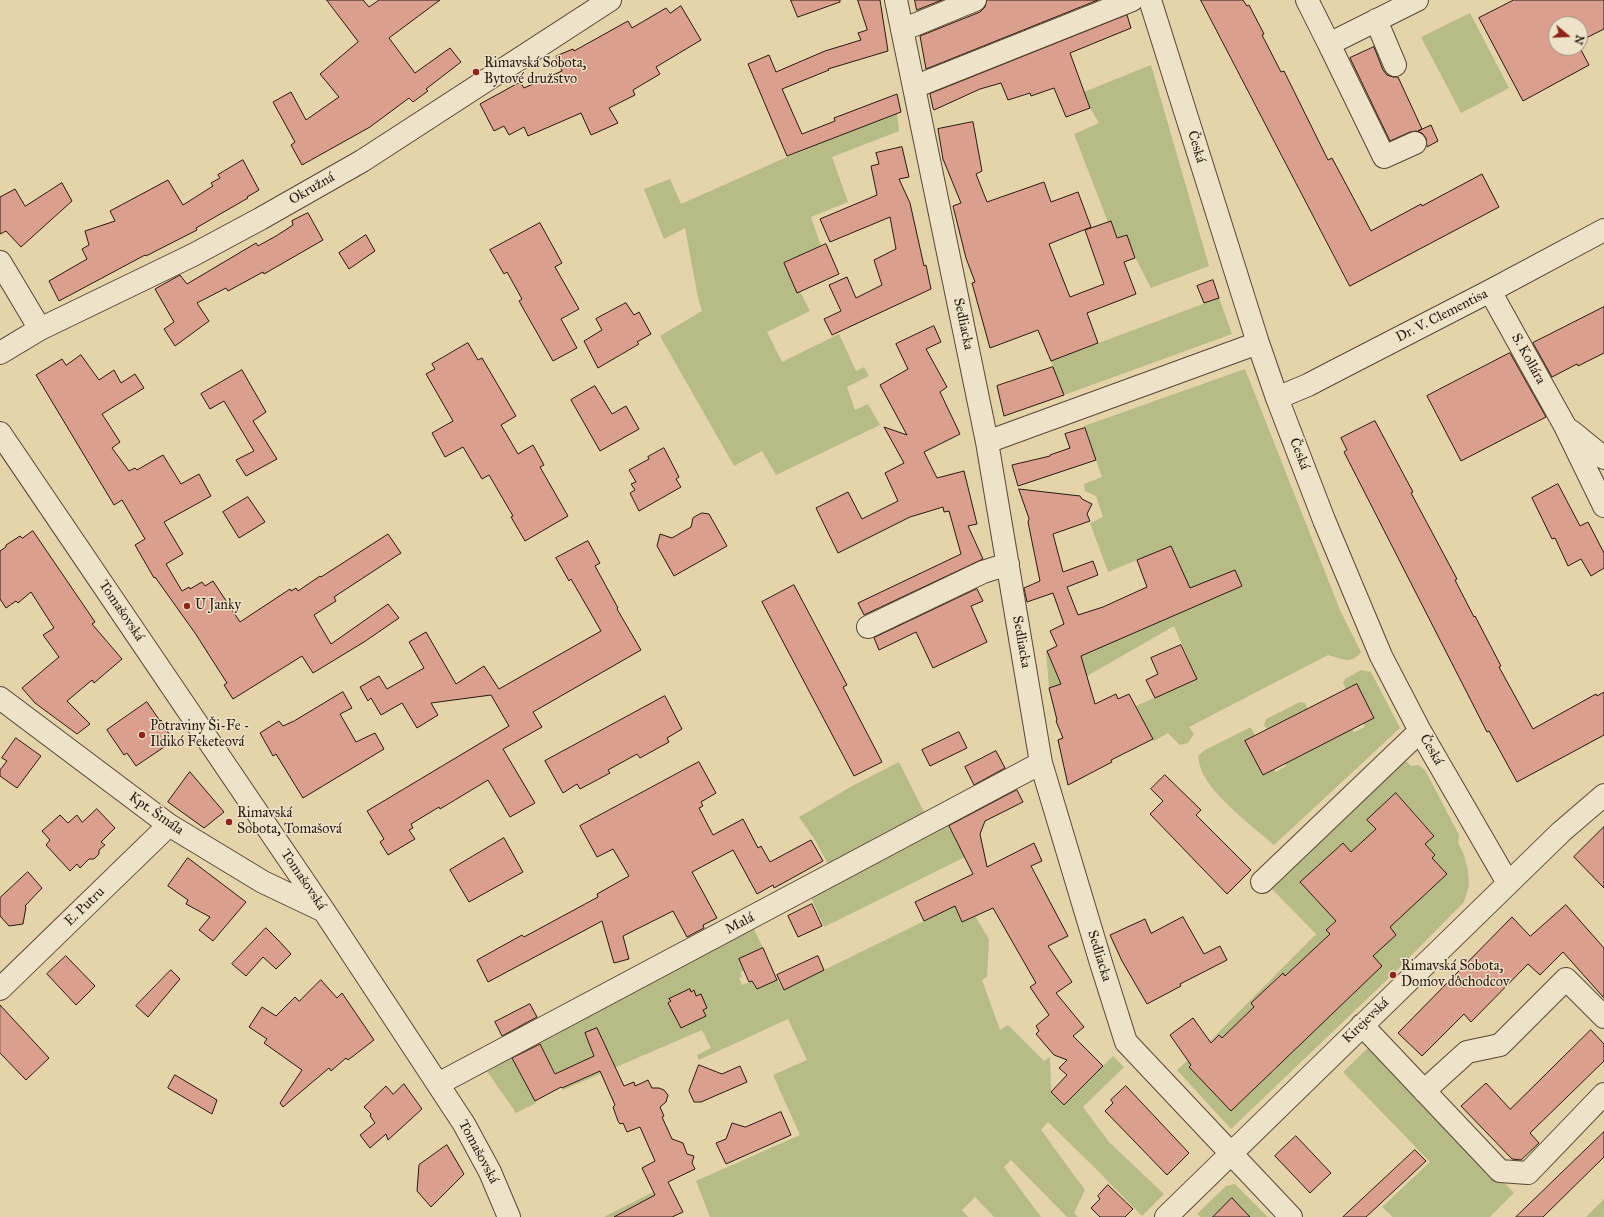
<!DOCTYPE html>
<html>
<head>
<meta charset="utf-8">
<style>
	body { margin:0 }
	#map { position:relative; width:1604px; height:1217px; overflow:hidden; background:#e5d3aa; font-family:"IM FELL Great Primer",serif }
	canvas { display:block }
	.north { position:absolute; left:1548px; top:16px; width:40px; height:40px; box-sizing:border-box; background:#eee2c8; border:1px solid #a0917f; border-radius:50%; rotate:109deg; font-size:11px; font-weight:700; line-height:16px; text-align:center; color:#2a1812 }
	.north::after { content:''; display:block; margin:auto; width:14px; height:18px; background:#8f2418; clip-path:polygon(50% 0,100% 100%,50% 72%,0 100%) }
</style>
</head>
<body>
<div id="map">
<canvas width="1604" height="1217"></canvas>
<div class="north">N</div>
</div>
<script>
const context = document.querySelector('canvas').getContext('2d');
context.lineJoin = 'round';
function fill(path, color) { context.fillStyle = color; context.fill(path, 'evenodd'); }
function strokePath(path, color, width, dash) { context.strokeStyle = color; context.lineWidth = width; context.lineCap = dash ? 'butt' : 'round'; context.setLineDash(dash || []); context.stroke(path); }
function write(font, color, halo, rows, align = 'center') {
  context.font = font + ' "IM FELL Great Primer",serif'; context.lineWidth = 3; context.setLineDash([]); context.textBaseline = 'middle'; context.strokeStyle = halo; context.fillStyle = color; for (const [text, x, y, turn = 0] of rows) {
    context.save(); context.translate(x, y); context.rotate((+turn || 0) * Math.PI / 180); context.textAlign = isNaN(turn) ? turn : align; if (halo) context.strokeText(text, 0, 0); context.fillText(text, 0, 0); context.restore();
  }
}
const green = new Path2D(`
	M1470,13l39,75 -48,25 -40,-76z
	M1151,65l58,201 -58,22 -18,-35 -16,-15 -9,-16 -34,-88 25,-11 -9,-15 -6,-16z
	M897,113l2,18 -67,26 16,45 -37,15 10,29 -36,16 25,49 -43,21 15,30 57,-28 17,37 8,-4 5,9 -22,11 8,23 13,-6 12,21 -104,50 -14,-24 -28,15 -74,-130 42,-25 -4,-13 -13,-70 -21,11 -20,-50 26,-10 11,25 106,-47z
	M1219,298l13,36 -168,61 -13,-34z
	M1245,369l95,241 21,42c-10,13 -19,7 -33,3l-139,72 5,7 -6,9 -8,2 -12,-12 -14,8 -18,-35 61,-27 -23,-53 -87,50 -38,12 -3,-37 143,-64 -18,-41 -63,26 -18,-49 13,-6 -7,-21 -11,-5 -1,-7 18,-7 -18,-51z
	M1361,670l10,2 29,56 -126,117c-23,-20 -57,-45 -71,-71 -3,-6 -4,-12 -5,-18l7,-6 44,-22h2l4,7 -9,6 17,34 11,-6 2,3 10,-6 -1,-3 67,-34 2,3 11,-5 -2,-4 11,-6 -17,-33 -11,5 -3,-6 2,-4z
	M1300,702l5,1 3,6 -41,20 -3,-4 2,-6z
	M1405,760l6,6 7,-1 7,5 34,65 -1,7 6,13 4,16 1,15 -5,16 -72,73 -161,154 -54,-59 33,-29 106,-107 -44,-45zM1397,793l37,42 -9,9 7,14 15,16 -57,53 6,8 -7,6 -22,9 -26,55 -5,5 -95,20 36,38 -5,5 -36,-37 16,55 -21,20 -42,-44 8,-8 -2,-2 23,-22 4,3 32,-31 -3,-4 31,-30 3,3 45,-42 -4,-5 21,-19h-21l-26,-28 43,-39 8,9 3,-3 12,14 7,-32 2,-2 -7,-9z
	M899,762l25,50 -96,52 -13,-24 -16,-23 55,-32z
	M946,821l19,36 -141,70 -14,-32z
	M955,906l7,16 13,-6 14,23 -2,38 -5,3 18,50 8,-5 36,36 6,-4 1,35 13,13 49,-49 11,11 -41,40 26,35 55,52 -22,22 -46,-47 -48,-47 -7,8 44,60 -11,23 4,4h-11l-56,-57 -7,7 37,50h-47l-19,-20 -13,13 6,7h-258l-14,-36 104,-46 -27,-60 34,-15 -19,-41 -89,41 -2,-5 14,-7 -9,-18 -139,60 -1,-2 52,-24 -6,-14 -52,24 -17,-31 213,-118 11,23 -24,11 5,11 -4,3 2,4 -3,1 3,7 10,-4 2,5h2l1,3 3,-5 16,-7 7,13z
	M1371,1045l143,148 -24,24h-97l-11,-10 48,-45 -87,-90z
	M512,1057l24,46 -20,10 -29,-42z
	M669,1184l3,6 -14,7 -32,20h-22z
	M1235,1184l33,33h-20l-12,-15 -5,-2 -18,17h-12l-4,-3 29,-28z
	M1604,1199v18h-18z`);
const building = new Path2D(`
	M327,0h36l6,7 10,-7h61l-51,38 26,35 35,-25 11,14 -35,27 2,2 -15,11 -4,-4 -39,29 -68,38 -11,-20 4,-3 -22,-40 18,-10 15,28 33,-23 -19,-23 38,-32z
	M791,0h49v2l-42,15z
	M858,0h22l8,51 -60,18 1,1 -47,19 20,45 33,-13 -1,-3 63,-24 4,18 -114,44 -39,-92 21,-9 7,17 49,-21 36,-11 -3,-7 9,-3z
	M915,0h27l-25,10z
	M987,0h111l-172,69 -6,-33 60,-24 5,-5z
	M1201,0h42l4,6 2,-1 15,29 -2,1 19,37 3,-1 44,89 4,-2 39,73 50,-27 1,2 60,-32 17,33 -149,79z
	M1514,0h90v29l-24,12v-17h-24v24h24l9,17 -66,36 -44,-83z
	M681,6l20,34 -45,27 4,7 -27,16 2,5 -26,13 9,15 -27,12 -10,-22 -53,23 -4,-9 -15,8 -5,-9 -10,5 -14,-27 40,-22 4,6 38,-17 -6,-15 17,-7 1,2 54,-30 4,7 34,-20 4,5z
	M1127,15l4,13 -61,25 20,55 -24,9 -12,-29 -23,8 -1,-3 -22,7 -7,-17 -21,6 -46,21 -1,-2 -3,-14z
	M1374,47l9,23 4,5 6,2h5l24,52 -4,2 13,-6 7,16 -11,6 -1,-9 -4,-5 -6,-2 -6,1 -20,9 -40,-83z
	M973,122l9,49 -6,3 11,28 57,-20 7,20 27,-10 13,35 -42,17 21,53 34,-13 -19,-54 26,-9 6,17 10,-3 8,23 -11,4 12,32 -49,19 11,30 -47,18 -13,-31 -48,18 -18,-65 3,-1 -9,-24 -13,-52 8,-3 -18,-44 -5,-30z
	M902,147l7,30 -10,2 11,24 14,63 2,-1 5,24 -99,46 -8,-16 17,-8 -12,-26 18,-8 9,21 26,-13 -8,-25 22,-11 -6,-32 -60,25 -10,-23 57,-24 -6,-29 8,-2 -3,-11z
	M243,160l16,30 -12,7 1,1 -52,30 1,2 -51,26 -1,-1 -86,46 -10,-20 38,-22 -5,-10 7,-4 -4,-14 30,-10 -5,-10 58,-31 15,25 30,-19 -2,-3 9,-5 -2,-3z
	M62,183l10,18 -51,46 -15,-16 -6,3v-37l15,-8 10,17z
	M308,213l15,27 -59,34 -1,-2 -35,19 -2,-3 -29,15 12,18 -34,25 -11,-17 10,-7 -19,-33 25,-14 7,9 69,-41 2,3 18,-10 17,-11 -1,-4z
	M540,223l22,40 -7,4 24,42 -18,10 16,29 -24,13 -34,-60 3,-2 -15,-27 -3,2 -14,-24z
	M366,235l9,16 -26,18 -10,-16z
	M826,244l13,30 -42,19 -13,-30z
	M1213,280l6,18 -15,5 -7,-17z
	M626,303l8,12 5,-3 12,22 -14,8 2,2 -41,24 -14,-27 18,-11 -6,-11z
	M1604,307v46l-26,13 -1,-2 -25,13 -19,-34z
	M934,326l7,16 -15,7 21,38 -7,5 20,42 -36,18 13,26 27,-7 13,53 -9,2 15,33 -119,56 -6,-12 103,-49 -12,-43 -5,1 -1,-5 -33,10 -72,36 -22,-45 32,-16 14,27 36,-18 -13,-28 19,-10 -20,-36 23,8 -27,-50 28,-16 -12,-25z
	M468,343l10,17 4,-2 34,58 -15,9 17,29 15,-9 11,20 -4,2 28,49 -43,25 -14,-24 2,-1 -24,-41 -7,4 -19,-32 -18,10 -13,-24 21,-12 -27,-47 9,-5 -3,-5z
	M1510,353l36,64 -85,44 -34,-65z
	M81,355l18,25 15,-10 7,13 14,-9 9,14 -42,26 18,28 -8,6 17,23 6,-3 2,2 26,-15 18,29 18,-10 12,22 -47,26 19,32 -17,10 16,27 7,-4 1,2 12,-7 3,4 8,-5 27,41 50,-33 1,2 5,-3 2,3 22,-15 1,1 67,-43 13,19 -67,44 2,4 -22,14 17,29 57,-40 11,14 -35,24 -51,31 -11,-17 -69,43 -9,-14 3,-2 -32,-50 -40,-56 -1,1 -19,-33 10,-6 -23,-39 -8,5 -78,-130 26,-16 4,6z
	M1053,367l11,28 -60,21 -7,-30z
	M242,370l24,42 -13,9 24,38 -31,17 -10,-16 18,-9 -30,-50 -14,8 -9,-15z
	M595,386l17,28 14,-8 13,23 -39,22 -29,-51z
	M1375,421l38,71 -2,1 46,86 -2,1 19,37 1,-1 26,50 -2,1 34,62 63,-35 1,2 7,-4v43l-87,47 -28,-51 -2,1 -143,-280 3,-2 -6,-12z
	M1085,428l11,32 -78,26 -6,-21 38,-9v-1l20,-7 -5,-14z
	M664,448l15,29 -3,2 5,8 -42,24 -9,-18 5,-3 -4,-6 5,-2 -7,-12 20,-11 -1,-2z
	M1558,484l22,42 8,-4 16,31v15l-13,8 -10,-17 -13,7 -13,-28 -3,1 -20,-41z
	M1019,489l61,7 2,3 10,5 -5,10 3,7 -37,13 10,38 30,-11 5,14 -31,12 11,28 25,-8 44,-20 -10,-27 34,-14 19,42 45,-18 7,16 -161,70 14,48 21,-10 2,5 11,-5 24,45 -42,21 1,2 -44,23 -10,-45 5,-2 -7,-17 1,-1 -8,-32 12,-4 -14,-33 10,-5 -7,-15 14,-7 -11,-31 -26,9 -3,-14 16,-7 -12,-59 1,-3z
	M248,497l17,25 -26,16 -16,-26z
	M702,513l7,1 18,32 -53,30 -17,-30 3,-12 12,4 19,-11 2,-9z
	M33,531l62,91 -3,2 30,35 -28,24 -2,-3 -25,21 23,23 -13,10 -42,-31 -13,-15 37,-31 -16,-22 11,-7 -23,-36 -13,11 -2,-2 -10,7 -6,-9v-48l6,-4v-2l14,-9 2,2z
	M588,541l12,22 -5,3 23,42 -1,1 24,41 -108,62 9,15 -39,22 32,54 -25,14 -22,-37 -48,29 -1,-2 -28,17 2,4 -4,2 6,9 -27,16 -8,-13 4,-3 -17,-28 142,-85 -18,-31 -60,8 7,12 -21,13 -15,-25 -21,12 -10,-17 -3,3 -8,-14 19,-11 8,13 37,-21 -15,-26 17,-10 30,52 28,-18 15,23 102,-58 -30,-52 -2,2 -13,-23z
	M794,585l53,100 -4,2 39,75 -28,14 -92,-174z
	M977,589l6,12 -12,5 16,36 -54,26 -17,-36 -37,18 -5,-12z
	M1181,645l16,34 -42,19 -9,-18 12,-6 -7,-16z
	M1357,684l17,34 -111,57 -18,-34z
	M343,692l9,16 -12,6 16,28 19,-9 9,16 -81,49 -27,-44 -3,2 -13,-23 19,-12 4,5 11,-5z
	M665,696l17,33 -15,9 2,4 -29,16 -3,-4 -29,16 2,3 -30,16 -3,-5 -14,9 -18,-32z
	M147,702l13,19 1,-1 12,21 -37,25 -9,-13 -3,2 -17,-25z
	M959,732l8,16 -37,18 -8,-16z
	M16,738l25,18 -24,32 -17,-12v-6l7,-9 -5,-3z
	M996,751l9,17 -31,17 -9,-18z
	M699,762l17,31 -15,9 2,4 -4,2 14,27 30,-16 15,29 3,-2 9,16 41,-22 12,21 -49,27 -1,-3 -16,9 -24,-44 -41,22 25,46 -14,7 1,3 -17,9 -14,-26 -50,25 6,23 -15,4 -12,-42 -114,61 -11,-22 45,-25 2,2 74,-40 -1,-3 32,-18 -16,-27 -16,8 -17,-31z
	M190,772l34,40 -20,16 -36,-26z
	M1165,775l36,35 -5,5 55,55 -24,24 -77,-80 13,-13 -12,-12z
	M1017,790l6,12 -38,19 -5,13 7,33 47,-24 8,18 -11,5 37,70 -20,10 24,36 -16,11 28,34 -11,9 30,30 -39,39 -13,-13 16,-17 -8,-7 8,-8 -13,-5 -18,-21 3,-3 -3,-5 13,-11 -19,-28 6,-4 -43,-75 -31,14 -7,-16 -31,15 -9,-19 58,-28 -24,-48z
	M1396,793l38,43 -9,8 10,11 -3,3 15,16 -57,53 6,8 -23,21 9,10 -151,145 -42,-44 2,-2 -21,-30 23,-17 18,25 8,-8 3,3 32,-31 -3,-4 32,-30 2,3 45,-42 -4,-4 10,-9 -36,-39 43,-39 8,9 25,-23 -9,-9z
	M97,809l18,19 -14,14 4,3 -6,5v4l-5,5h-5l-9,9 -3,-4 -7,7 -24,-26 4,-5 -8,-9 18,-16 8,8 9,-8 5,7z
	M1604,827v61l-30,-31z
	M504,838l19,34 -54,30 -19,-32z
	M188,858l58,44 -33,39 -14,-11 11,-13 -24,-13 2,-4 -20,-14z
	M28,872l14,16 -17,18 1,1 -3,17 -14,2 -9,-10v-18z
	M812,904l10,22 -24,11 -10,-21z
	M1566,905l38,43v50l-41,-46 -23,23 -12,-11 -57,58 -7,-8 -42,42 -24,-23 114,-116 18,19z
	M1183,917l21,37 16,-8 7,14 -47,24 1,2 -34,18 -25,-43 -12,-26 35,-16 6,14z
	M266,928l13,13 12,13 -15,15 -13,-12 -17,19 -14,-12z
	M763,948l14,32 -20,9 -5,-8 -3,1 -10,-23z
	M66,956l29,30 -19,19 -29,-31z
	M818,956l6,14 -40,20 -7,-15z
	M171,970l9,9 -32,38 -12,-11z
	M321,980l16,18 5,-5 32,47 -22,17 -4,3 -2,-2 -15,13 -2,-3 -46,39 -3,-4 22,-33 -38,-27 3,-4 -18,-12 13,-20 14,9 19,-19 4,4z
	M690,989l1,3 3,-2 2,6 5,-2 6,14 -4,2 3,6 -25,12 -13,-25 3,-2 -2,-2z
	M530,1004l7,13 -35,19 -7,-14z
	M0,1005l49,53 -23,22 -26,-27z
	M597,1028l27,58 10,-4 1,4 13,-6 4,8h7l5,2 4,5 -2,7 -6,5 4,9 -2,1 10,22 11,4 4,11 7,2 -2,7 3,6 -27,13 15,30 -11,5h-58l41,-22 -13,-27 13,-7 -15,-34 -13,5 -4,-9 -3,1 -2,-3 -5,-14 2,-2 -15,-34 -38,17 -1,-1 -26,14 -23,-43 28,-14 15,30 39,-18 -9,-23z
	M1591,1030l13,14v17l-74,72 9,10 -18,17 -9,-1 -51,-53 25,-23 24,26z
	M699,1065l23,9 18,-8 7,16 -46,20h-7l-5,-11z
	M175,1075l42,25 -5,14 -44,-26z
	M404,1084l18,25 -34,31 -2,-6 -16,14 -10,-13 15,-12 -5,-7 1,-2 -7,-7 22,-21 7,8z
	M1126,1086l63,67 -22,22 -62,-64 8,-8 -2,-3z
	M781,1112l10,23 -65,29 -10,-21 10,-4 6,-16 13,4z
	M1604,1132v25l-61,60h-27z
	M1296,1136l35,37 -21,20 -35,-37z
	M447,1145l17,29 -33,33 -14,-16 2,-26z
	M1415,1150l11,11 -60,56h-23z
	M1108,1185l25,24 -8,8h-25l-9,-9 9,-9 -2,-3z
	M1232,1198l18,19h-37z`);
const minor = new Path2D(`
	M896,0l91,442 54,321 60,200 25,79 165,175
	M1150,0l108,343 19,55 47,122 57,136 39,75 88,152
	M1307,0l22,44 88,-44
	M1376,20l19,45
	M902,30l73,-30
	M1329,44l55,113 31,-14
	M914,87l218,-87
	M0,262l40,67
	M1490,291l75,135 39,80
	M0,353l40,-24 153,-74 67,-36 102,-58 248,-161
	M1277,398l31,-13 23,-12 159,-82 114,-61
	M1571,431l33,27
	M0,433l324,478 140,213 26,48 19,45
	M987,442l271,-99
	M868,627l115,-55 25,-8
	M0,698l169,127 94,57 61,29
	M1262,882l158,-151
	M0,989l169,-164
	M1362,1025l138,146 28,2 76,-79
	M438,1084l603,-321
	M1424,1091l43,-39 33,-7 66,-66 38,38
	M1166,1217l395,-385 43,-37`);
const markers = [
	[476,72,4,"#8f2418"],
	[187,606,4,"#8f2418"],
	[142,735,4,"#8f2418"],
	[229,822,4,"#8f2418"],
	[1393,975,4,"#8f2418"]
];
const poiNames = [
	["Rimavská Sobota,",484,64],
	["Bytové družstvo",484,80],
	["U Janky",195,606],
	["Potraviny Ši-Fe -",150,727],
	["Ildikó Feketeová",150,743],
	["Rimavská",237,814],
	["Sobota, Tomašová",237,830],
	["Rimavská Sobota,",1401,967],
	["Domov dôchodcov",1401,983]
];
const streetNames = [
	["Česká",1196,147,73],
	["Okružná",312,189,-30],
	["Dr. V. Clementisa",1442,316,-27],
	["Sedliacka",963,324,78],
	["S. Kollára",1528,359,61],
	["Česká",1299,454,69],
	["Tomašovská",121,611,56],
	["Sedliacka",1021,642,80],
	["Česká",1431,750,60],
	["Kpt. Šmála",156,814,35],
	["Tomašovská",303,880,56],
	["E. Putru",85,907,-44],
	["Malá",740,924,-28],
	["Sedliacka",1099,956,73],
	["Kirejevská",1366,1021,-44],
	["Tomašovská",478,1152,62]
];
fill(green, '#b7bb86');
fill(building, '#dba08d');
strokePath(building, '#2a1812', 1);
strokePath(minor, '#594738', 24);
strokePath(minor, '#eee2c8', 22);
for (const [x, y, r, color] of markers) { const dot = new Path2D(); dot.arc(x, y, r, 0, 2 * Math.PI); context.fillStyle = color; context.fill(dot); strokePath(dot, '#eee2c8', 1.5); }
write('14px', '#2a1812', '#eee2c8', poiNames, 'left');
write('14px', '#2a1812', '#eee2c8', streetNames);
</script>
</body>
</html>
